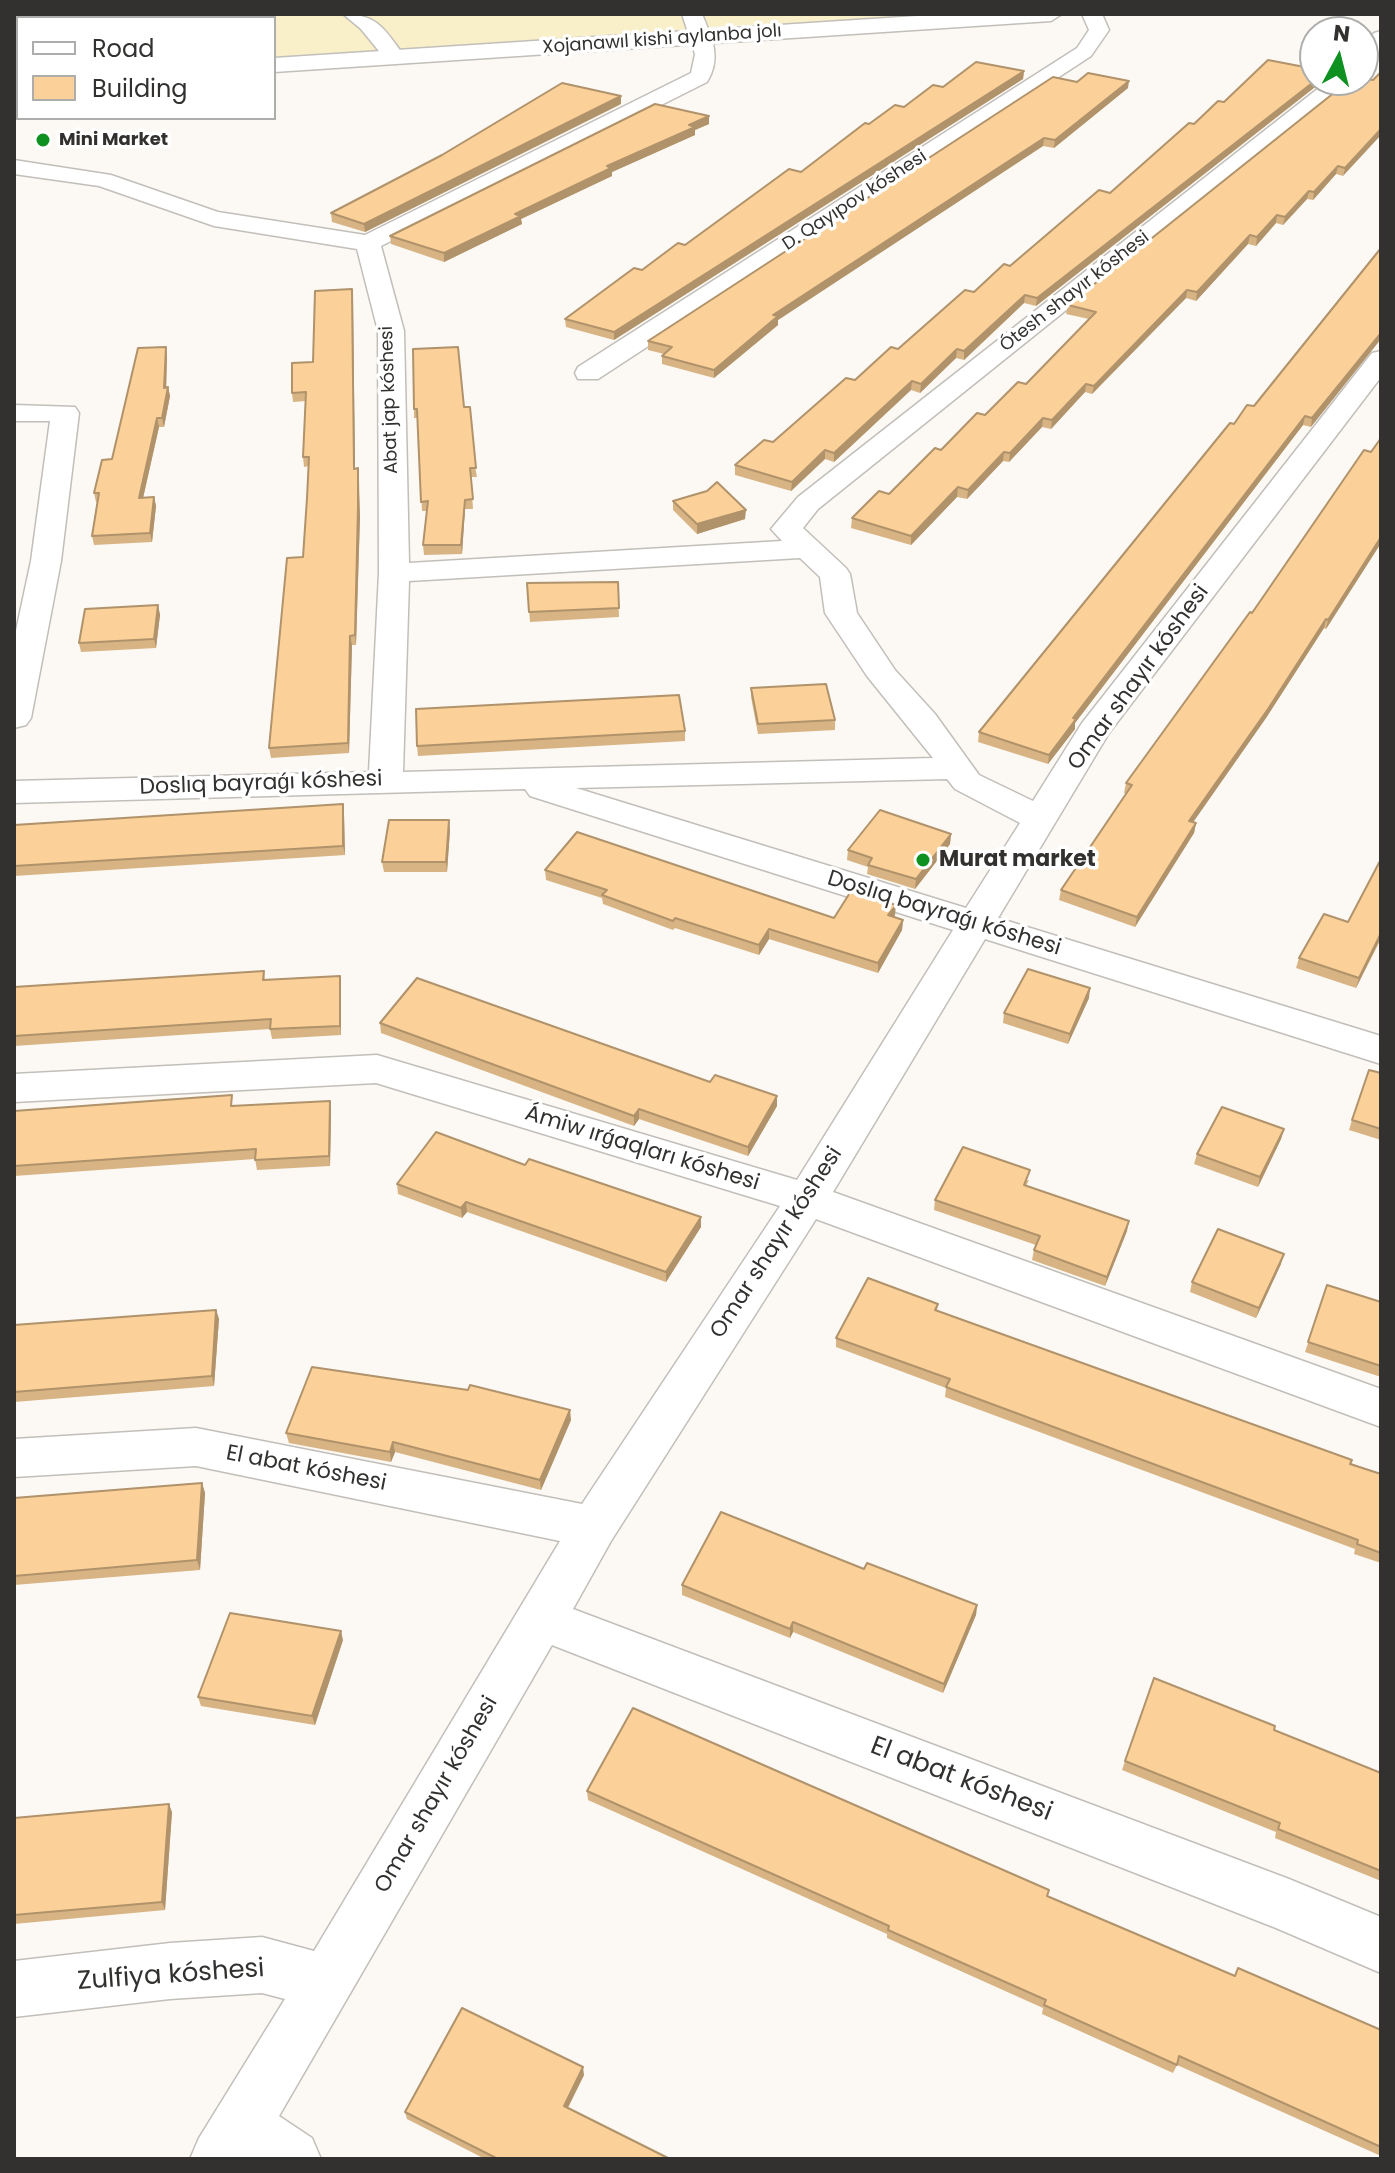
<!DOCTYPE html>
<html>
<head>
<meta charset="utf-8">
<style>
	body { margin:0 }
	#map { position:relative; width:1395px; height:2173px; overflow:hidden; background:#fcf8f3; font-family:Poppins,sans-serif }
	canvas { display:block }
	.frame { position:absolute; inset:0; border:16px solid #32312f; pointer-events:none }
	.legend { position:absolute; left:16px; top:16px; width:260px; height:104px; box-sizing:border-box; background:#fff; border:2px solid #adadac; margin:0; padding:10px 14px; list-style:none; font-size:24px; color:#32312f }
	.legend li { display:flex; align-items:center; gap:16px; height:40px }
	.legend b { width:40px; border:2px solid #adadac }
	.north { position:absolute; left:1299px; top:16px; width:80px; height:80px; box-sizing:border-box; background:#fff; border:2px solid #adadac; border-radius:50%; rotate:7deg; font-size:22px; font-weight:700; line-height:32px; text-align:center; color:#32312f }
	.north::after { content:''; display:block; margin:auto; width:28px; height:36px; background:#0f9121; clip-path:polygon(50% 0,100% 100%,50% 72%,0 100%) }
</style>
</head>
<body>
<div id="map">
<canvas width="1395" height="2173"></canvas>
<div class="frame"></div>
<ul class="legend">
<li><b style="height:10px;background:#fff"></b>Road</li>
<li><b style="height:22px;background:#fbd199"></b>Building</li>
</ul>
<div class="north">N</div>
</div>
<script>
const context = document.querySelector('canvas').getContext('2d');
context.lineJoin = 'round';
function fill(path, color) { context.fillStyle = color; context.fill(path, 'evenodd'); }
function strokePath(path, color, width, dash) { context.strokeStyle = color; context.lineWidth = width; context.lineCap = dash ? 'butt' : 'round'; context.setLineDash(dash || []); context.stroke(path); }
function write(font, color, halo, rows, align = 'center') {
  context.font = font + ' Poppins,sans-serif'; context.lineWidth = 7; context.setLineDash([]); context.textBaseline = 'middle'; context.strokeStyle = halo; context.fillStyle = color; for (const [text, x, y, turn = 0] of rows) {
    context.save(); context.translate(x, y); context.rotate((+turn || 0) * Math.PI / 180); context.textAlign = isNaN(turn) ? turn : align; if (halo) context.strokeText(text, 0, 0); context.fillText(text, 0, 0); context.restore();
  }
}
const sand = new Path2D(`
	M14,14h1009l-300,12 -343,33 -106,6v-47h-256v64l-4,1z`);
const minor = new Path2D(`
	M343,14c35,0 42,16 62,43l-4,4h-14l-26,-32z
	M682,14h20c10,24 20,44 5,68l-326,164 23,85 5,232 373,-22 -11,-12 27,-32 531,-417h24l-535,429 -15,19 43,40 4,6 7,39 38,57 40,44 44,61 54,26 49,-78 290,-370 9,-2v26l-272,356 -111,185 383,118v28l-396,-125 -152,253 548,197v38l-565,-208 -205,322 -38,68 716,270 92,38v56l-105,-45 -724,-283 -273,471 33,22 9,21h-131l9,-21 86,-139 -23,-6 -92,6 -156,18v-56l156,-18 92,-6 52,14 246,-410 -364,-75 -182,11v-38l182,-11 386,76 198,-298 -404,-123 -362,19v-28l363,-19 420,125 156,-250 -423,-134 -5,-7 -511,14v-22l355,-9 10,-199 -1,-242 -21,-82 -143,-23 -115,-40 -85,-12v-14l97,15 107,37 147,23 326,-162 4,-19zM800,558l20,19 5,36 42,63 66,82 -530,14 6,-191zM947,779l8,10 65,34 -54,85 -390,-120z
	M1082,14h20l7,16 -18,26 -493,323h-20l-3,-6 3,-6 499,-319 12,-18z
	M1381,31v19l-11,11 -7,2v-19l11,-11z
	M14,405l61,2 4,6 -18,148 -30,157 -5,7 -12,3v-88l17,-79 19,-140h-36z`);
const primary = new Path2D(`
	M948,14h114l-11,7 -777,51v-14z
	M14,75h4v14h-4z`);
const wall = new Path2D(`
	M1024,71l-1,8 -409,261 -48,-13 -1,-8 236,-147 68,-48 74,-37z
	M1315,80h9l-288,226 -12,-3 -60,57 -8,-2 -36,35 -9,-3 -77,72 -9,-3 -34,32 -56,-16v-10l38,-23 201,-150 136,-99 84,-69 30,-22z
	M1373,80l-30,96 -7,-2 -23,26 -6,-1 -24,26 -7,-2 -20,23 -8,-2 -52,57 -10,-3 -94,96 -7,-2 -34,37 -9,-2 -33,35 -6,-1 -36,38 -10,-2 -46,48 -60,-17 1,-10 37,-24 52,-44 85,-66 63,-65 -23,-5 2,-9z
	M1077,82l51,6 -74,60 -11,-2 -265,174v5l-64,53 -52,-14v-8l2,-2 -16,-4v-9z
	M621,104l-256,128 -33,-10 -1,-9z
	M709,116v8l-14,6v5l-83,37v4l-91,43 1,5 -78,38 -53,-18 -1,-8z
	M1381,248l-70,179 -8,-2 -228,298v6l-27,35 -70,-22 1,-10 255,-308 20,-18z
	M352,289l3,180 3,-1 1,10 1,39 -4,128h-4l-3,108 -78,5 -2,-10 34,-191 4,-59 2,-32 -5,1 -1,-10 3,-56 -13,1 -1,-9 21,-31z
	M167,355l-1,33 2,-1 2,9 -6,31h-5l-16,71 11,-1 2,9 -4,36 -58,3 -2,-9 5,-34h-1l-2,-9z
	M464,407l13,70h-6l2,32h-8l-3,45 -38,1 -1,-10 4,-34h-5l-4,-93h-4v-9z
	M1381,438v105l-55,86 -2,-1 -58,90 -73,104 3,1 -2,10 -59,94 -76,-27 2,-10 65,-96 -2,-1 2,-10z
	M707,491l38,28 -48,15 -24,-24v-9z
	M618,582l1,35 -89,5 -3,-39z
	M158,605l2,10 -4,33 -75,4 -2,-9z
	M751,688l84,32v10l-77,4 -7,-37z
	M685,731v10l-267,15 -1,-10z
	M343,804l1,10 1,41 -331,21v-51z
	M450,830l-3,42h-63l-2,-10z
	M951,834l-1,10 -35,45 -48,-15 1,-7 -21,-7 1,-10z
	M1381,859v80l-25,49 -60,-20 3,-10 49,-36z
	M545,870l289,48 61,-3 -2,2 10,3 -1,10 -24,43 -109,-34 -10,16 -84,-27 -2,2 -70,-26 -1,-6 -56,-18z
	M264,971l1,9 76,6v49l-69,4 -2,-10 -256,17v-59z
	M1089,998l-21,46 -65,-21 1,-10z
	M380,1023l330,59 67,14v10l-29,50 -109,-37 -5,7 -253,-93z
	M1381,1073v67l-32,-10 3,-10z
	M330,1101l1,10 -1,55 -73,4 -2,-11 -241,17v-65l220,-5z
	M1284,1129l-3,10 -23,48 -64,-23 3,-10z
	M525,1165l176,62 -35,55 -199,-70 -5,6 -64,-24 -1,-10z
	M1029,1180l-3,6 101,45 -22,55 -73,-26 2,-10 2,-5 -102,-35 1,-10z
	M1281,1264l-25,54 -66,-26 2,-10z
	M1327,1285l54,17v75l-76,-25z
	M938,1304l-1,7 444,163v89l-27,-9 1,-5 -410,-152 1,-9 -110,-41v-9z
	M216,1310l3,9 -5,67 -200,16v-77z
	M571,1420l-30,70 -146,-38 -4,10 -102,-19 -3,-10z
	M202,1483l3,10 -5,77 -186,15v-87z
	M864,1569l113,36 -1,10 -33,78 -150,-61 -3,6 -108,-43v-10z
	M343,1640l-28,85 -114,-19 -3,-9z
	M1274,1730l107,43v108l-106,-43 1,-6 -154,-62 3,-9z
	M587,1791l461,105 186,80 4,-8 143,62v126l-204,-91 -4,8 -131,-59 1,-6 -156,-70v-4l-299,-134z
	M172,1812l-7,98 -151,14v-106z
	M584,2075l-16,33 102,51h-185l-78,-40 -2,-7z`);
const shadedWall = new Path2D(`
	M1024,71l-1,8 -409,261v-8z
	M1316,80h8l-288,226 1,-8z
	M1129,81l-1,7 -74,60 1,-8z
	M621,96v8l-256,128 -1,-8z
	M709,116v8l-14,6v5l-83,37v4l-91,43 1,5 -78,38v-9l71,-39 174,-89z
	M1381,129v6l-38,41 2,-8z
	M1044,138l-1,8 -265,174v5l-64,53v-8l59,-55z
	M1338,166l-2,8 -23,26 1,-8z
	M1309,191l-2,8 -24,26 2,-8z
	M1277,215l-1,8 -20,23 1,-9z
	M1250,235l-2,9 -52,57 1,-9z
	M352,289l1,9 2,180 -1,-9z
	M1187,290l-1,8 -94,96 2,-8z
	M1025,295l-1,8 -60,57v-9z
	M1381,333v6l-70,88 1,-9z
	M166,347l1,8 -1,41 -2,-8z
	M957,349l-1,9 -36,35 1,-9z
	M912,381l-1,9 -77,72v-9z
	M1086,384l-1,8 -34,37 1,-9z
	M168,387l2,9 -6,31 -2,-9z
	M1305,416l-2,9 -228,298v6l-27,35 1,-9 24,-37z
	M157,418l2,9 -18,80 -2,-9z
	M1043,418l-1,9 -33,35 1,-9z
	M825,450v9l-34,32 1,-9z
	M1004,452l-1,9 -36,38 1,-9z
	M358,468l2,49 -4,128 -1,-10z
	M958,487l-1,10 -46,48v-9z
	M154,497l2,9 -4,36 -2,-9z
	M465,500v9l-3,45 -1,-9z
	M746,510l-1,9 -48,15v-10z
	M1381,537v6l-55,86 2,-9z
	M158,605l2,10 -4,33 -2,-9z
	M1326,619l-2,9 -58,90 -79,113 2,-10z
	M350,636l2,9 -3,108 -1,-10z
	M343,804l1,10 1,41 -2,-9z
	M449,820l1,10 -3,42 -1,-10z
	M1196,823l-2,10 -59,94 2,-10z
	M951,834l-1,10 -35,45 1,-10z
	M896,905l-1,10 -8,10 1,-10z
	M903,920l-1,10 -24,43v-10z
	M769,929v10l-10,16v-10z
	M1381,933l-1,6 -24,49 3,-10z
	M340,976l1,10v49l-1,-9z
	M1090,988l-1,10 -21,46 2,-10z
	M777,1096v10l-29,50v-9z
	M330,1101l1,10 -1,55 -1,-10z
	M639,1109v10l-5,7v-10z
	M1284,1129l-3,10 -23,48 2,-10z
	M466,1202l1,10 -5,6 -1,-10z
	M701,1217v10l-35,55v-10z
	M1129,1221l-2,10 -22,55 2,-9z
	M1284,1254l-3,10 -25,54 3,-10z
	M216,1310l3,9 -5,67 -2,-10z
	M570,1410l1,10 -30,70 -1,-10z
	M393,1442l2,10 -4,10 -1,-10z
	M202,1483l3,10 -5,77 -3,-10z
	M977,1605l-1,10 -33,78 1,-9z
	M793,1622v10l-3,6v-9z
	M341,1631l2,9 -28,85 -3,-9z
	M169,1804l3,8 -7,98 -3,-8z
	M583,2067l1,8 -19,38 -1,-7z`);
const building = new Path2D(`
	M1268,60l47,9 1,11 -279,218 -12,-3 -61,56 -7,-2 -36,35 -9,-3 -78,72 -9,-3 -33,32 -57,-17 29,-25 9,2 73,-64 9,2 36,-33 7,2 67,-59 9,2 30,-28 6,2 89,-76 11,3 79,-70 5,1 24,-23 6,1z
	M976,62l48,9 -410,261 -49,-13 69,-51 8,2 36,-27 7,2 104,-76 12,3 64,-49 4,1 26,-19 9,2 29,-22 10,2z
	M1381,72v57l-36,39 -7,-2 -24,26 -5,-1 -24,26 -8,-2 -20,22 -7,-2 -53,57 -10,-2 -93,96 -8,-2 -34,36 -9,-2 -33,35 -6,-1 -36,38 -10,-3 -47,49 -59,-18 27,-27 10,3 46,-46 6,2 36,-37 8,2 33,-33 8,2 70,-72 -28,-7 282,-225h13v-2l10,2z
	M1088,73l41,8 -74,59 -11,-2 -271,177 5,1 -64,54 -52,-14 10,-9 -24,-6 405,-264 24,5z
	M562,83l59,13 -257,128 -33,-11 111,-58z
	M655,104l54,12 -20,9 6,2 -88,39 4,2 -96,46 6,2 -77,37 -54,-17z
	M1381,248v85l-69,85 -7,-2 -232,302 3,1 -27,36 -70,-23 251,-309 4,1 13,-19 7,1z
	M352,289l2,180 4,-1v39l-3,128 -5,1 -2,107 -79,5 18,-190 16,-1 4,-59 2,-41h-6l3,-65 -14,1v-30l21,-1 2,-71z
	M166,347l-2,41 4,-1 -6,31h-5l-18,80 15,-1 -4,36 -58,3 7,-43h-5l8,-33 10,-1 26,-111z
	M458,347l6,60h6l6,61h-6l3,31 -8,1 -4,45h-38l5,-44 -7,1 -4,-93h-3l-1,-60z
	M1381,438v99l-53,83 -2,-1 -58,90 -79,112 7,2 -59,94 -76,-27 71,-105 -6,-2 124,-171 2,1 112,-163 7,2z
	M717,482l29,28 -49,14 -24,-23 34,-10z
	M618,582l1,26 -90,4 -2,-29z
	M158,605l-4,34 -75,4 6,-34z
	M826,684l9,36 -77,4 -7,-36z
	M679,695l6,36 -268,15 -1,-37z
	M343,804v42l-329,20v-41z
	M880,810l71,24 -35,45 -48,-14 4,-7 -24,-8z
	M389,820h60l-3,42h-64z
	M577,832l257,86 17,-27 45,14 -8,10 15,5 -25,43 -109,-34 -10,16 -84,-27 -2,3 -71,-26 5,-5 -62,-20z
	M1381,859v74l-22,45 -60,-20 25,-44 24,8z
	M1028,969l62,19 -20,46 -66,-21z
	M264,971l-1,9 77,-4v50l-70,3 1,-10 -257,17v-49z
	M417,978l293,104 5,-7 62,21 -29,51 -109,-38 -5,7 -254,-93z
	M1369,1070l12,3v56l-29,-9z
	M232,1095l-1,11 99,-5 -1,55 -74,4 1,-11 -242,17v-55z
	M1222,1107l62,22 -24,48 -63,-23z
	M436,1132l89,33 4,-6 172,58 -35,55 -200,-70 -5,6 -64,-24z
	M963,1147l67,23 -6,15 105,36 -22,56 -73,-27 6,-14 -105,-36z
	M1218,1229l66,25 -25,54 -67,-26z
	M868,1278l70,26 -3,6 417,150 -2,4 31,10v79l-24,-9 1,-4 -412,-153 4,-8 -114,-41z
	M1327,1285l54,17v64l-73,-24z
	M216,1310l-4,66 -198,16v-67z
	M312,1367l156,23 2,-5 100,25 -30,70 -147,-38 -3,10 -104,-19z
	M202,1483l-5,77 -183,16v-78z
	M721,1512l143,57 3,-6 110,42 -33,79 -151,-62 -3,7 -108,-44z
	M230,1613l111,18 -29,85 -114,-19z
	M1154,1678l121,48 -1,4 107,43v98l-103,-42 2,-6 -155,-62z
	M633,1708l416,182 -2,6 188,80 3,-8 143,62v117l-202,-91 -2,9 -133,-60 2,-5 -158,-70 1,-4 -302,-135z
	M169,1804l-7,98 -148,13v-97z
	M462,2008l121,59 -19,39 106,53h-172l-93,-47z`);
const markers = [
	[43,140,8,"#0f9121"],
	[923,860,8,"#0f9121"]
];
const farStreetnames = [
	["Xojanawıl kishi aylanba jolı",662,40,-4],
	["D. Qayıpov kóshesi",855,201,-33],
	["Ótesh shayır kóshesi",1075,292,-38],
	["Abat jap kóshesi",390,400,-92]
];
const farPoinames = [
	["Mini Market",59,140]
];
const streetNames = [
	["Omar shayır kóshesi",1139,678,-54],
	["Doslıq bayraǵı kóshesi",261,784,-2],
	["Doslıq bayraǵı kóshesi",944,914,17],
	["Ámiw ırǵaqları kóshesi",642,1149,17],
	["Omar shayır kóshesi",777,1243,-57],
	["El abat kóshesi",306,1469,11],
	["Omar shayır kóshesi",437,1795,-60]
];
const poiNames = [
	["Murat market",939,860]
];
const nearStreetnames = [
	["El abat kóshesi",961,1780,21],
	["Zulfiya kóshesi",171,1976,-4]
];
fill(sand, '#f9efc9');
strokePath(minor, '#c2bfba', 3);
strokePath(primary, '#c2bfba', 3);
fill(minor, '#fff');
fill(primary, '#fff');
fill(wall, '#d8b484');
fill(shadedWall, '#b0926b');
fill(building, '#fbd199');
strokePath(building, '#b0926b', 2);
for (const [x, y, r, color] of markers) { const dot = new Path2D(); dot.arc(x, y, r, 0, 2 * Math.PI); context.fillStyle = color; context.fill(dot); strokePath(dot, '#fff', 3); }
write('18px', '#32312f', '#fff', farStreetnames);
write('bold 18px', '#32312f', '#fff', farPoinames, 'left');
write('22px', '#32312f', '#fff', streetNames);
write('bold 22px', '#32312f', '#fff', poiNames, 'left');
write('26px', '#32312f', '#fff', nearStreetnames);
</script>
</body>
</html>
